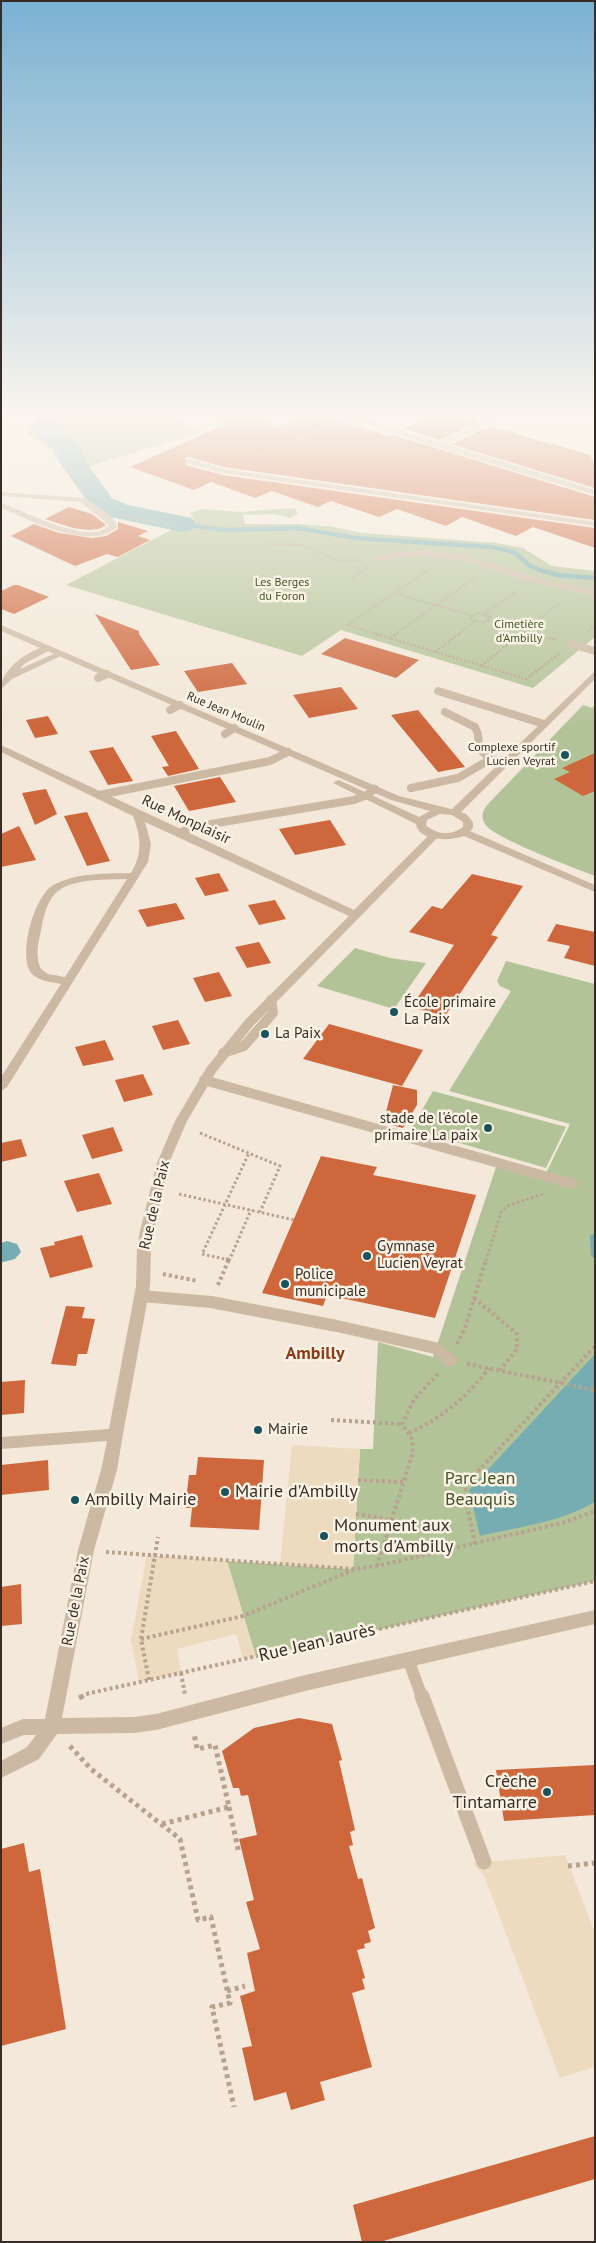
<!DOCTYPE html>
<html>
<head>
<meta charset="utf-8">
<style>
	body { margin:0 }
	#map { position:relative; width:596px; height:2243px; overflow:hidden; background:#f3e8d9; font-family:"PT Sans",sans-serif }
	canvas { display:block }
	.frame { position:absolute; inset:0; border:2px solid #372d26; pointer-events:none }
</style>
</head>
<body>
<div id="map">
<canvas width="596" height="2243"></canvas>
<div class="frame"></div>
</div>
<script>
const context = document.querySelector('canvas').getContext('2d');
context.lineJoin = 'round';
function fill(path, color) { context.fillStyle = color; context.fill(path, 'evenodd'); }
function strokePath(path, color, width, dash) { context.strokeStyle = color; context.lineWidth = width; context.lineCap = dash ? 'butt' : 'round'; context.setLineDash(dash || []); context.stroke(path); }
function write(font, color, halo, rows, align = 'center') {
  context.font = font + ' "PT Sans",sans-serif'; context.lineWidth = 5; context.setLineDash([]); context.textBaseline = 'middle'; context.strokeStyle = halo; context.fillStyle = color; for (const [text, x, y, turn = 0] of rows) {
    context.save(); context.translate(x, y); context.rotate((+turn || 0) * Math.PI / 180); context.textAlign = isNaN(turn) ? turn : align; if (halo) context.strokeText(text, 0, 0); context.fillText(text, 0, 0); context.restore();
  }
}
const green = new Path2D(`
	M50,413h7l7,4 16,-4h85l38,19 -120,36 -8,-21 -23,-17v-8l4,-4z
	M40,415l1,19 17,9 7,7 2,14 31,39 13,8 -10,-1 -11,-13h-6l-32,-46 -25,-17 3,-8z
	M295,508l3,6 -8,4 -16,-4 -31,1 2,9h54l35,3 28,6 135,10 26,5 29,18 43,5v66l-62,51 -192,-58 -39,26 -236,-71 111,-58 5,-9 13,2 -5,-7 14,-4 35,3z
	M583,705l9,3 3,-3v171c-20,-8 -102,-38 -110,-52 -5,-8 -2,-15 4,-21z
	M355,948l35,10 36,5 -32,46 -77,-23z
	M506,961l89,23v597l-339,76 -29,-96 126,8 7,-120h13l5,-107 55,15 63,-190 50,6 24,-49 -121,-33 62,-100 -11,-5 -3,-5z
	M433,1091l133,36 -20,41 -135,-39z`);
const plaza = new Path2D(`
	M292,1445l68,4 -7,120 -73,-4z
	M147,1555l80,6 29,96 -13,2 -7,-25 -59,15 4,24 -42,9 -8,-42z
	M565,1855l30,78v134l-35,11 -76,-203 -12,-12z`);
const water = new Path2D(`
	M7,1241l10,3 4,8 -6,7 -12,3h-2v-19z
	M595,1354v148c-34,20 -77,25 -115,34l-11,-46z`);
const streamFar1 = new Path2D(`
	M182,524l43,6 73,-2 57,10 136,9 23,5 16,14 13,5 15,4 37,3`);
const stream = new Path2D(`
	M594,1238l1,16`);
const river = new Path2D(`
	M34,413h25l3,4 -4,7 2,6 18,13 8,19 26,36 16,7 64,13 4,6 -4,6 -10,2 -72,-15 -16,-7 -34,-47 -3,-12 -18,-13 -5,-14 3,-6z`);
const building = new Path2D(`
	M203,413h43l32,14 36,-14 75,23 4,-1 202,62v23l-371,-53 -35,-10 -4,1 1,7 37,10 372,53v20l-62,-21 -17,9 -54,-19 -16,9 -49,-17 -18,8 -48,-16 -13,6 -46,-16 -17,7 -44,-16 -17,8 -64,-23 96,-43z
	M441,413l38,9 -40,18 -35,-11z
	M490,426l100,29 5,10v23l-144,-44z
	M69,507l23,7 14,11 -7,4 -11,1 -15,-2 -28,-9z
	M118,522l30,9 -10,5 12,4 -32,17 -11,-3 -32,12 -64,-30 23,-12 25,9 33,5 14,-2 12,-7z
	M14,585h4l31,12 -35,17 -13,-5v-18z
	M95,614l44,17v3l21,31 -29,5z
	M345,638l74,22 -23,18 -75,-24z
	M232,663l15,21 -49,8 -14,-21z
	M341,687l17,22 -49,9 -16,-23z
	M418,710l47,57 -27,5 -47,-57z
	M48,716l10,18 -23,4 -9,-18z
	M176,731l23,38 -31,7 -6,-9 7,-1 -18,-30z
	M113,747l20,34 -25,4 -19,-34z
	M595,753v38l-12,5 -29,-17 16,-7 -8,-4z
	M220,777l16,25 -47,9 -15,-25z
	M46,789l11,25 -22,11 -13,-32z
	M87,812l23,49 -23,5 -23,-50z
	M330,820l16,25 -51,10 -16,-26z
	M19,826l17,34 -35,7v-33z
	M219,873l10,18 -24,5 -10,-18z
	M472,874l51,12 -32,49 7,2 -53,79 -34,-9 43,-62 -45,-13 23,-26 10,3z
	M275,900l11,19 -27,6 -11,-20z
	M176,903l9,16 -38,8 -9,-17z
	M556,924l39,8v34l-31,-8 6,-12 -23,-5z
	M259,942l12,21 -24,5 -12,-21z
	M219,972l13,24 -27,6 -12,-24z
	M178,1020l12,24 -27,6 -11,-24z
	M329,1024l94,26 -21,36 -99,-27z
	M105,1040l9,20 -31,6 -8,-19z
	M143,1074l10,21 -29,7 -9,-22z
	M393,1085l24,5v15l-14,23 -23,-6 6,-10z
	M113,1127l10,24 -31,8 -10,-24z
	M21,1139l6,17 -26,6v-19z
	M321,1156l56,11 -4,8 103,20 -41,123 -108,-23 -4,11 -61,-13z
	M99,1173l13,31 -35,8 -13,-31z
	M82,1235l11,32 -43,11 -10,-30 15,-3 -1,-3z
	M66,1306l19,1 -3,11 13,1 -8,35h-9l-2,12 -25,-2z
	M25,1380l-1,33 -23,2v-33z
	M198,1457l66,3 -5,70 -69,-3 2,-19h-7l4,-33h7z
	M48,1460l1,30 -48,5v-30z
	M21,1584l1,40 -21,2v-39z
	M299,1718l33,6 10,36 -3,1 16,69 -5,2 3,13 -4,1 9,33 4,-1 13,50 -7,3 3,11 -7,2 1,4 -8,2 8,28 -3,1 3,10 -13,4 20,74 -52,15 5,18 -34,10 -5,-18 -32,9 -12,-53 10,-2 -12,-50 15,-5 -8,-38 13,-4 -14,-47 8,-2 -15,-61 18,-4 -9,-40 -7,1 -2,-8h-6l-11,-37 32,-23z
	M595,1765v50l-91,6 -8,-51z
	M24,1843l5,29 11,-3 26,160 -65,17v-197z
	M595,2136v43l-215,63h-18l-9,-37z`);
const pathFar4 = new Path2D(`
	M251,459l81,-35
	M126,516l51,11
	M264,544l37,1 39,16 23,-1
	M352,579l15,-12
	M394,593l79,23
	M477,613l14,4 -8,6 -14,-5z
	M484,614l34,-23
	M487,620l51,15
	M587,632l8,-6
	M380,635l-33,-10 81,-55
	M394,635l82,-58
	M457,635l18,-14
	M520,635l42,-34`);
const pathFar3 = new Path2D(`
	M376,634l150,45 34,-26
	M534,634l22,6
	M390,638l6,-4
	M435,652l24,-18
	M481,666l40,-32`);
const pathFar2 = new Path2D(`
	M200,1133l80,33 -20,46
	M179,1194l115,26
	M229,1260l-27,-6 47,-101
	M229,1261l22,-51
	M486,1261l15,-49 6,-6 36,-12`);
const pathFar1 = new Path2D(`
	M226,1259l3,1
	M163,1274l35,7
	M218,1285l11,-26
	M474,1298l43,36v15l-17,21
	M457,1344l8,-16 21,-69
	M467,1364l128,26
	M331,1420l71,4
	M409,1433c32,-14 59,-37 80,-65
	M358,1480l45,2
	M356,1514l35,6
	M475,1544l-10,-48 2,-13 128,-137
	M106,1552l247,17 24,-3 189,-44 29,-11
	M377,1566l36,-114 -1,-13 -10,-15 13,-26 23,-24
	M141,1639l102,-23 110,-46
	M181,1673l4,22
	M149,1680l-8,-41 17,-102
	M81,1697l5,-3 509,-113`);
const path = new Path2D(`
	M79,1698l4,-2
	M70,1746l21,23 89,70 18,81 13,-3 19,86 -18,4 22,100
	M229,1807l10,47
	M162,1824l67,-17 -14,-62 -18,4 -3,-16
	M568,1866l27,-3
	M227,1991l18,-5`);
const serviceFar4 = new Path2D(`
	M378,558l41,-5 43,4 69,22 64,14`);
const serviceFar3 = new Path2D(`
	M571,644l24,7
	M98,678l9,-4
	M438,691l106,33
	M170,710l10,-5
	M445,712l30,15 3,7 1,15 12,10 14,4
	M225,734l9,-6
	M411,788l47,-10 33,-19
	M99,795l171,-34 18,-9
	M179,833l14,-6 161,-27 13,-5 8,-6`);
const serviceFar2 = new Path2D(`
	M223,1053l21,-7 29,-33 -2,-13
	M204,1080l369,104`);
const serviceFar1 = new Path2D(`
	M142,1296l69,6 126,24 98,22 16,13
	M408,1659l14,38`);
const service = new Path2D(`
	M422,1696l62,166`);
const minor = new Path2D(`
	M335,413h9l95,29 56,-25 1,-4h6l-2,6 -54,25 149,46v5l-160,-48z
	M189,459l35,10 371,53v4l-372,-53 -37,-10v-4z
	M1,492l84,6 23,16 8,8 1,5c-27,25 -87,-7 -116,-19v-5c23,7 90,45 108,22l-29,-23 -79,-6z
	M47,645l3,1v4l-26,14 -4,5 38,-17 7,2 -53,25 -11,10c0,-21 28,-38 46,-44z
	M595,671v8l-136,135h-8v-4z
	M1,745l353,165 77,-77h8l1,2 -187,191 -37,46 -29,49 -18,42 -15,68 -3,17 -1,38 -27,148 -6,36 -23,80 -32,168 72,-1 22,-3 149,-39 290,-65v14l-290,67 -149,39 -22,3 -77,1 -18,25 -38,19v-17l26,-14 9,-12h-12l-23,9v-16l22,-9h22l33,-169 23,-80 6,-29 -106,8v-12l108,-8 27,-143 1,-38 3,-17 17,-68 18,-42 32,-54 38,-47 104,-104 -204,-94 6,22 -3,18 -141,225 -6,4v-14l60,-93c-10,-2 -22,-3 -29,-10 -15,-17 2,-77 20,-88 23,-14 54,-12 79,-13 12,-20 10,-36 2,-57l-132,-64zM127,879l-62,98 -17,-3 -7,-5c-6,-12 -3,-26 0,-38 2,-12 6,-32 17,-40 17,-13 48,-11 69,-12z`);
const tertiary = new Path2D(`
	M1,625l398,171 60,15 7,3 7,8v6l-3,3 125,54v7l-131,-56c-14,5 -45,6 -48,-12l-83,-41 5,-3 3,1 78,36 11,-6 -39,-11 -390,-169zM440,814l12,1 11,7v5c-12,9 -26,8 -37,-2l1,-5z`);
const markers = [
	[565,755,5,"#19545c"],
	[394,1012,5,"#19545c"],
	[265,1034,5,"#19545c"],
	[488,1128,5,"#19545c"],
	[367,1256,5,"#19545c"],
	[285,1284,5,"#19545c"],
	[258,1430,5,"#19545c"],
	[225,1492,5,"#19545c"],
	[75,1500,5,"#19545c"],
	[324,1536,5,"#19545c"],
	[547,1792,5,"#19545c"]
];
const farParknames = [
	["Les Berges",282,583],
	["du Foron",282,597],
	["Cimetière",519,625],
	["d'Ambilly",519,639]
];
const farStreetnames = [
	["Rue Jean Moulin",226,712,23]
];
const farPoinames = [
	["Complexe sportif",555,748],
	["Lucien Veyrat",555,762]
];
const streetNames = [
	["Rue Monplaisir",186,820,25],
	["Rue de la Paix",155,1205,-77],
	["Rue de la Paix",76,1601,-79]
];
const poiNames = [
	["École primaire",404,1003],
	["La Paix",404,1020],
	["La Paix",275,1034],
	["stade de l'école",478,1119,"right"],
	["primaire La paix",478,1136,"right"],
	["Gymnase",377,1247],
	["Lucien Veyrat",377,1264],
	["Police",295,1275],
	["municipale",295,1292],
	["Mairie",268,1430]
];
const quarterNames = [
	["Ambilly",315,1354]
];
const nearParknames = [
	["Parc Jean",480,1479],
	["Beauquis",480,1500]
];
const nearPoinames = [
	["Mairie d'Ambilly",235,1492],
	["Ambilly Mairie",85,1500],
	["Monument aux",334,1526],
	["morts d'Ambilly",334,1547],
	["Crèche",537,1782,"right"],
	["Tintamarre",537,1803,"right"]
];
const nearStreetnames = [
	["Rue Jean Jaurès",317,1643,-13]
];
fill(green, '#b3c398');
fill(plaza, '#ecdbbf');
fill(water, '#76adb2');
strokePath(streamFar1, '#76adb2', 4.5);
strokePath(stream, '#76adb2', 8);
fill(river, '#76adb2');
fill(building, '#ce673c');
strokePath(pathFar4, '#b8a28f', 2, [1, 1]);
strokePath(pathFar3, '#b8a28f', 2.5, [2, 2]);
strokePath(pathFar2, '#b8a28f', 3, [2.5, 2.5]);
strokePath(pathFar1, '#b8a28f', 4, [3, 3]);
strokePath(path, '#b8a28f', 5, [4, 4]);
strokePath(serviceFar4, '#ccb9a4', 6);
strokePath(serviceFar3, '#ccb9a4', 8);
strokePath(serviceFar2, '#ccb9a4', 10);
strokePath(serviceFar1, '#ccb9a4', 12);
strokePath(service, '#ccb9a4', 15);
fill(minor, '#ccb9a4');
fill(tertiary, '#ccb9a4');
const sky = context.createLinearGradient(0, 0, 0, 727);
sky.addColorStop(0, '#7ab1d2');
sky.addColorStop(0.57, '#faf5ee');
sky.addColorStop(1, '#faf5ee00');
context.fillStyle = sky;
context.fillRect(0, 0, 596, 727);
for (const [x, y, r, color] of markers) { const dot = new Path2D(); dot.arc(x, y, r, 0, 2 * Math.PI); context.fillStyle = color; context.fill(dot); strokePath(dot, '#fbf2e6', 2); }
write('12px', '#445728', '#fbf2e6', farParknames);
write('12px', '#372d26', '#fbf2e6', farStreetnames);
write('12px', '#372d26', '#fbf2e6', farPoinames, 'right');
write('15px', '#372d26', '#fbf2e6', streetNames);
write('15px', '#372d26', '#fbf2e6', poiNames, 'left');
write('bold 18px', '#8c3b1a', '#fbf2e6', quarterNames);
write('18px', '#445728', '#fbf2e6', nearParknames);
write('18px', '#372d26', '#fbf2e6', nearPoinames, 'left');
write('18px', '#372d26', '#fbf2e6', nearStreetnames);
</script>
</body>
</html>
